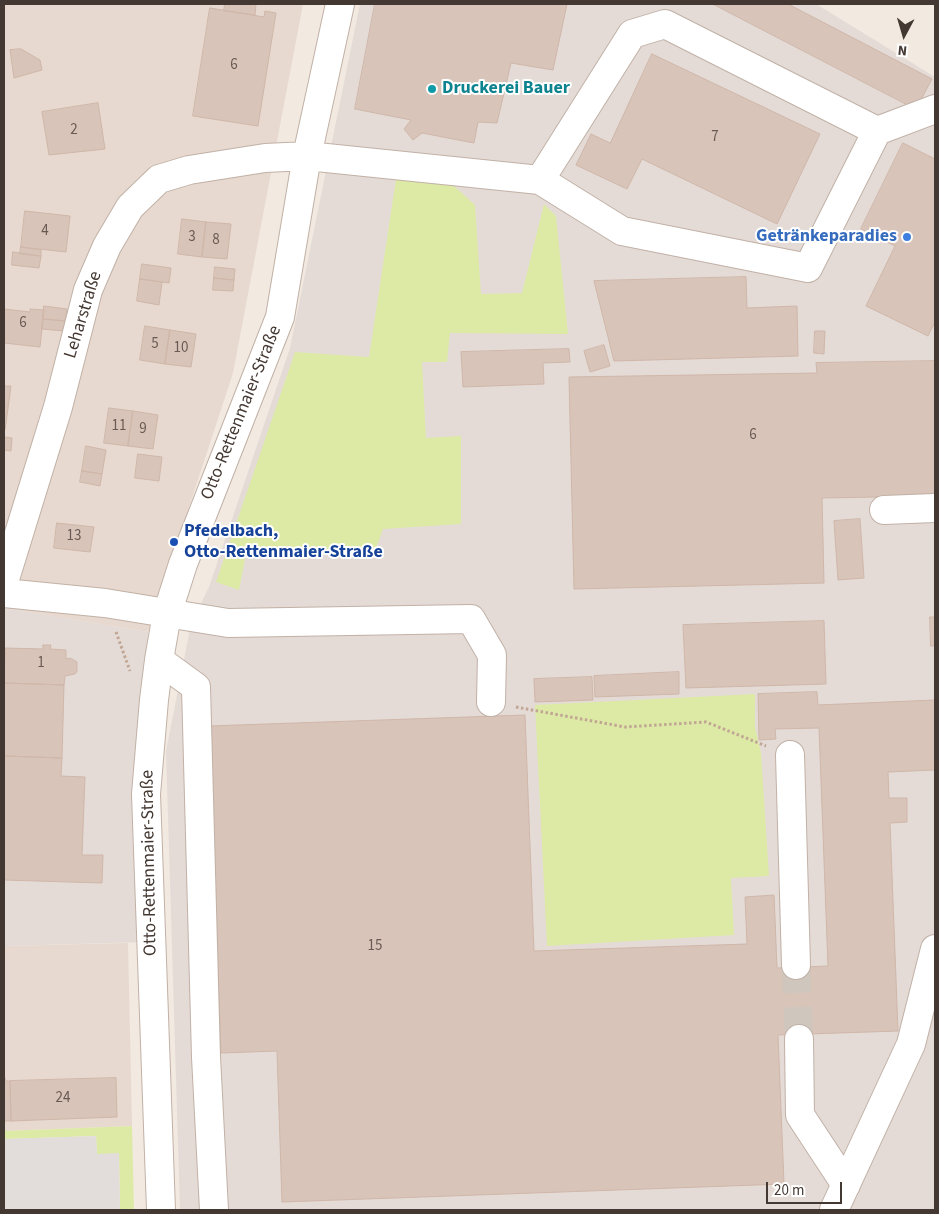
<!DOCTYPE html>
<html>
<head>
<meta charset="utf-8">
<style>
	body { margin:0 }
	#map { position:relative; width:939px; height:1214px; overflow:hidden; background:#f2e9e1; font-family:"Source Sans 3",sans-serif }
	canvas { display:block }
	.frame { position:absolute; inset:0; border:5px solid #443832; pointer-events:none }
	.north { position:absolute; left:879px; top:10px; width:50px; height:50px; -webkit-text-stroke:4px #fff; paint-order:stroke; rotate:186deg; font-size:14px; font-weight:700; line-height:20px; text-align:center; color:#443832 }
	.north::after { content:''; display:block; margin:auto; width:18px; height:22px; background:#443832; clip-path:polygon(50% 0,100% 100%,50% 72%,0 100%) }
	.scale { position:absolute; left:766px; top:1182px; width:76px; height:22px; box-sizing:border-box; border:2px solid #443832; border-top:0; padding-left:6px; font-size:15px; line-height:18px; white-space:nowrap; color:#443832; -webkit-text-stroke:4px #fff; paint-order:stroke }
</style>
</head>
<body>
<div id="map">
<canvas width="939" height="1214"></canvas>
<div class="frame"></div>
<div class="north">N</div>
<div class="scale">20 m</div>
</div>
<script>
const context = document.querySelector('canvas').getContext('2d');
context.lineJoin = 'round';
function fill(path, color) { context.fillStyle = color; context.fill(path, 'evenodd'); }
function strokePath(path, color, width, dash) { context.strokeStyle = color; context.lineWidth = width; context.lineCap = dash ? 'butt' : 'round'; context.setLineDash(dash || []); context.stroke(path); }
function write(font, color, halo, rows, align = 'center') {
  context.font = font + ' "Source Sans 3",sans-serif'; context.lineWidth = 4; context.setLineDash([]); context.textBaseline = 'middle'; context.strokeStyle = halo; context.fillStyle = color; for (const [text, x, y, turn = 0] of rows) {
    context.save(); context.translate(x, y); context.rotate((+turn || 0) * Math.PI / 180); context.textAlign = isNaN(turn) ? turn : align; if (halo) context.strokeText(text, 0, 0); context.fillText(text, 0, 0); context.restore();
  }
}
const residential = new Path2D(`
	M4,4h299l-70,369 -85,259 -144,-24z
	M128,943l4,183 -128,5v-185z`);
const industrial = new Path2D(`
	M360,4h456l119,73v1133h-755l-14,-459 25,-127 18,-37 81,-239z
	M4,608l144,24 -11,166 7,144 -140,4z`);
const green = new Path2D(`
	M396,179l57,6 22,20 6,89 41,-1 22,-89 12,12 12,118 -118,-1 -3,29h-25l4,76 35,-2v88l-78,5 -8,22 -128,-2 -8,41 -23,-8 79,-230 74,5z
	M755,694v33l6,26 8,123 -38,2 3,57 -187,11 -12,-241z
	M132,1126l2,84h-14l-1,-56h-22l-1,-18 -92,3v-8z`);
const parking = new Path2D(`
	M96,1136l1,18 22,-1 1,57h-116v-71z`);
const building = new Path2D(`
	M225,4h31l-1,11 -31,-4z
	M375,4h192l-14,66 -42,-7 -14,60 -19,-1 -4,21 -52,-10 -9,7 -9,-11 7,-9 -56,-11z
	M713,4h75l144,75 -16,30z
	M210,8l54,9 1,-6 11,2 -18,113 -65,-10z
	M21,49l19,11 2,10 -28,8 -4,-28z
	M652,54l168,80 -43,90 -135,-65 -15,30 -51,-24 15,-31 19,9z
	M98,103l7,46 -56,6 -7,-43z
	M903,143l32,16v163l-7,14 -62,-30 29,-60 -34,-17z
	M25,211l45,5 -4,36 -45,-5z
	M182,219l24,3 -4,35 -24,-3z
	M206,222l25,2 -4,35 -25,-2z
	M21,247l20,3v6l-21,-2z
	M13,252l28,4 -2,12 -27,-3z
	M142,264l29,4 -2,15 -29,-4z
	M215,267l20,2 -1,11 -20,-2z
	M746,277l1,31 50,-2 1,50 -184,5 -20,-80z
	M214,278l20,2 -1,11 -20,-1z
	M140,279l22,3 -3,23 -22,-4z
	M44,306l23,3 -2,12 -22,-2z
	M4,309l26,3v-3l14,1 -4,37 -36,-4z
	M43,319l22,2 -1,10 -22,-2z
	M145,326l25,4 -5,34 -25,-4z
	M170,330l26,4 -5,33 -26,-3z
	M815,331h10l-1,23 -10,-1z
	M604,345l6,21 -20,6 -6,-21z
	M569,349l1,13 -27,1 1,21 -81,3 -2,-35z
	M935,361v135l-113,2 2,85 -250,6 -5,-212 248,-4 -1,-10z
	M4,386h7l-6,44h-1z
	M109,408l24,3 -5,35 -24,-3z
	M133,411l25,4 -5,34 -25,-3z
	M4,437l8,1 -1,13 -7,-1z
	M86,446l20,4 -4,24 -20,-3z
	M138,454l24,3 -3,24 -24,-3z
	M82,471l20,3 -2,12 -20,-4z
	M860,519l4,59 -26,2 -4,-59z
	M57,523l37,4 -4,25 -36,-4z
	M930,617h5v29h-4z
	M824,621l2,63 -140,4 -3,-63z
	M43,645h8l-1,4 16,1v9l4,-1 7,4v9l-2,3 -10,2 -1,9 -60,-2 1,-35 38,1z
	M679,672v22l-84,3 -1,-21z
	M592,677l1,23 -58,2 -1,-23z
	M4,683l60,2 -2,73 -58,-2z
	M817,692l1,13 117,-5v70l-47,2 1,26h18v24l-17,1 8,208 -120,4 6,149 -502,18 -5,-151 -56,2 -12,-327 316,-11 9,236 213,-7 -2,-47 29,-2 3,73 51,-2 -9,-238 -44,1 1,10 -17,1 -1,-46z
	M4,756l58,2 -1,18 24,1 -3,78h21l-1,28 -98,-3z
	M4,1076l2,5h4l1,40h-7z
	M116,1078l1,39 -106,4 -1,-40z`);
const minorTunnel = new Path2D(`
	M796,965l3,74`);
const path = new Path2D(`
	M116,632l14,39
	M516,707l109,20 81,-5 60,24`);
const minor = new Path2D(`
	M877,131l58,-22
	M884,510l51,-2
	M4,582l54,-175 30,-117 19,-44 23,-39 29,-28 30,-9 76,-12 42,-2 233,24 82,51 186,37 69,-137 -212,-107 -33,10 -92,146
	M4,593l101,10 123,20 243,-4 21,36 -1,47
	M159,660l37,27 10,370 8,153
	M790,755l6,210
	M799,1039l1,76 46,70
	M161,1210l-15,-416 8,-94 5,-40 8,-46 16,-50 97,-247 27,-161 33,-152
	M834,1210l77,-166 24,-95`);
const markers = [
	[432,89,5,"#0f9aa8"],
	[907,237,5,"#3f7fe0"],
	[174,542,5,"#1a4fb4"]
];
const numberNames = [
	["6",234,66],
	["2",74,131],
	["7",715,138],
	["4",45,232],
	["3",192,238],
	["8",216,241],
	["6",23,324],
	["5",155,345],
	["10",181,349],
	["11",119,427],
	["9",143,430],
	["6",753,436],
	["13",74,537],
	["1",41,664],
	["15",375,947],
	["24",63,1099]
];
const cultureNames = [
	["Druckerei Bauer",442,89]
];
const shopNames = [
	["Getränkeparadies",897,237]
];
const streetNames = [
	["Leharstraße",84,315,-73],
	["Otto-Rettenmaier-Straße",242,413,-68],
	["Otto-Rettenmaier-Straße",150,863,-91]
];
const transitNames = [
	["Pfedelbach,",184,532],
	["Otto-Rettenmaier-Straße",184,553]
];
fill(residential, '#e7d9cf');
fill(industrial, '#e4dbd7');
fill(green, '#ddeaa6');
fill(parking, '#e2dddb');
fill(building, '#d8c4b9');
strokePath(building, '#d0b7a9', 1);
strokePath(minorTunnel, '#cfc6be', 28, [28, 14]);
strokePath(minor, '#c1b1a6', 30);
strokePath(path, '#c1a694', 3, [2.5, 2.5]);
strokePath(minor, '#fff', 28);
for (const [x, y, r, color] of markers) { const dot = new Path2D(); dot.arc(x, y, r, 0, 2 * Math.PI); context.fillStyle = color; context.fill(dot); strokePath(dot, '#fff', 2); }
write('15px', '#695b54', null, numberNames);
write('bold 18px', '#0d838f', '#fff', cultureNames, 'left');
write('bold 18px', '#366cbe', '#fff', shopNames, 'right');
write('18px', '#443832', '#fff', streetNames);
write('bold 18px', '#164399', '#fff', transitNames, 'left');
</script>
</body>
</html>
